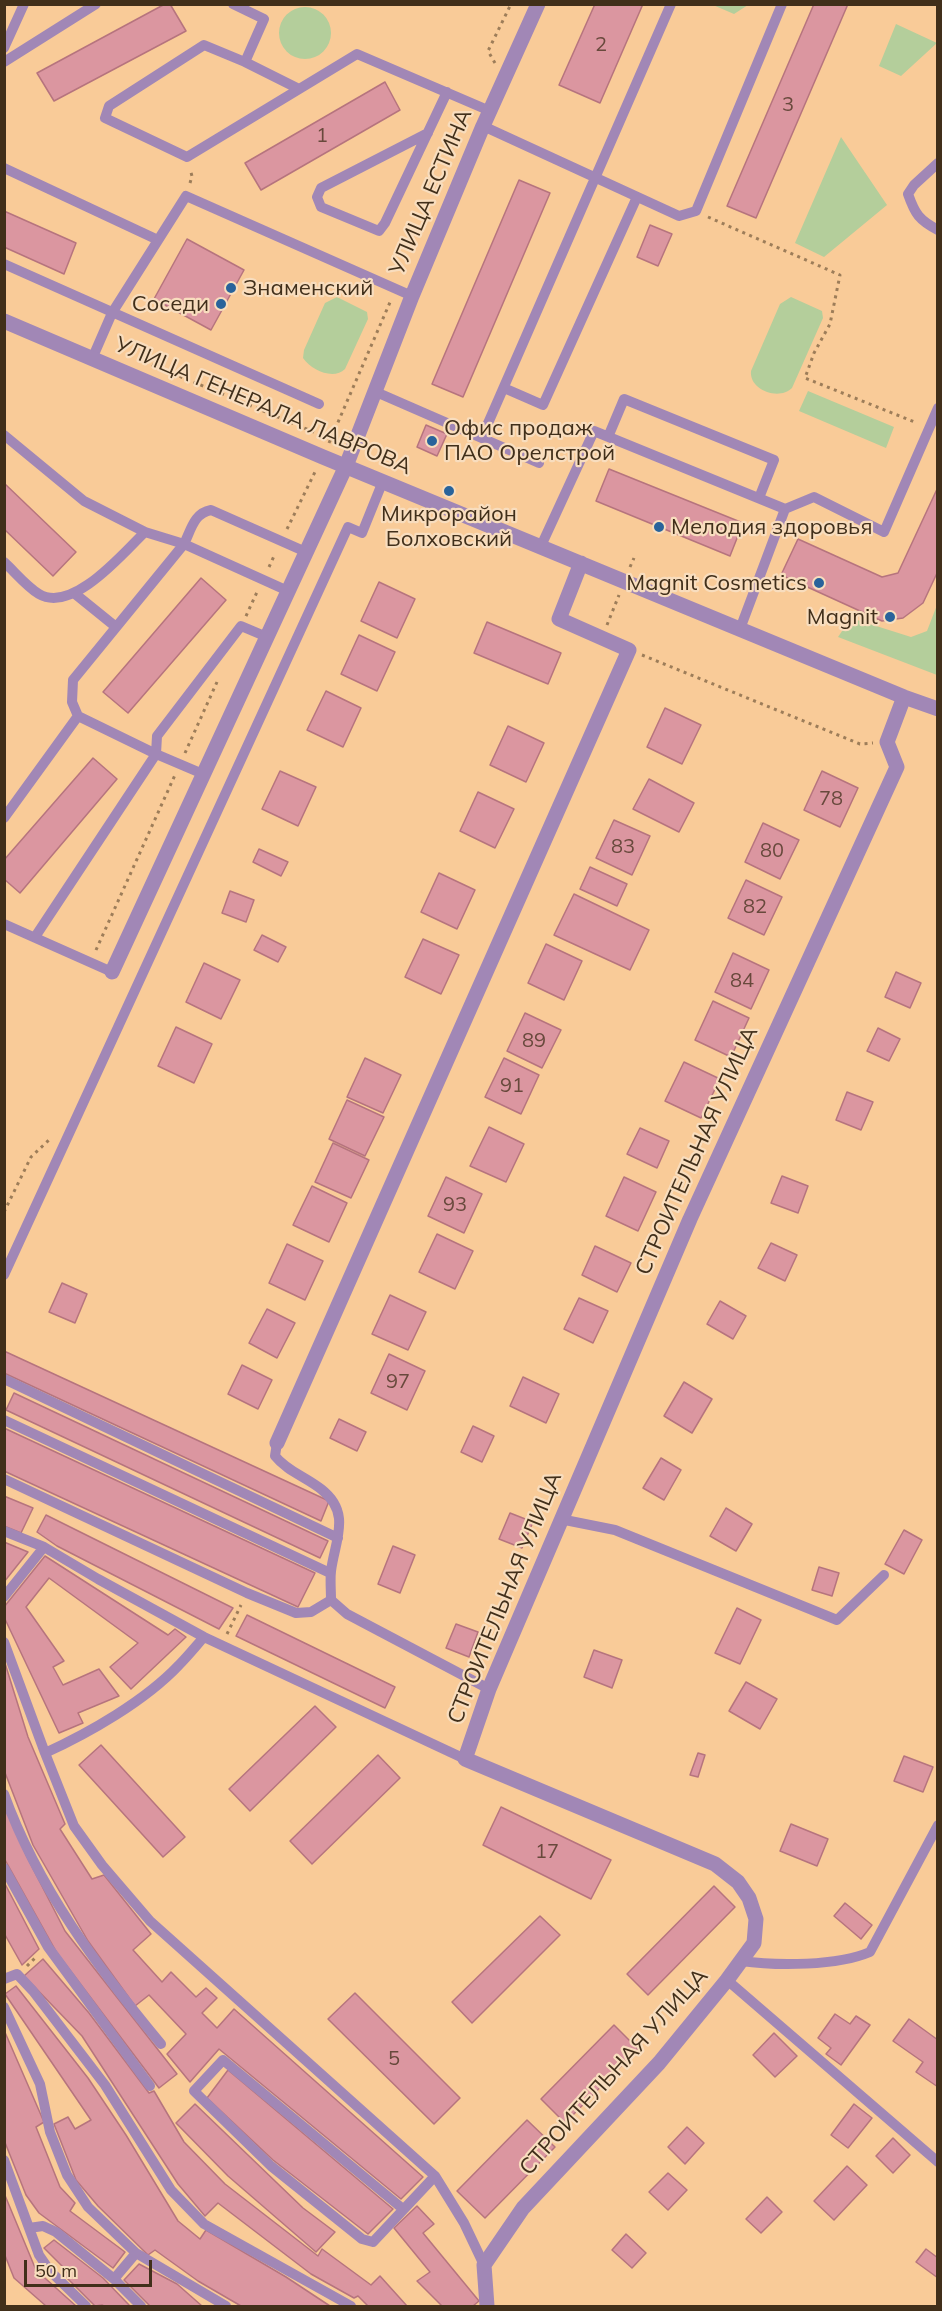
<!DOCTYPE html>
<html>
<head>
<meta charset="utf-8">
<style>
	body { margin:0 }
	#map { position:relative; width:942px; height:2311px; overflow:hidden; background:#f9cb98; font-family:Mulish,sans-serif }
	canvas { display:block }
	.frame { position:absolute; inset:0; border:6px solid #412f1a; pointer-events:none }
	.scale { position:absolute; left:24px; top:2260px; width:128px; height:27px; box-sizing:border-box; border:3px solid #412f1a; border-top:0; padding-left:8px; font-size:18px; line-height:21px; white-space:nowrap; color:#412f1a; -webkit-text-stroke:4px #f8ddbe; paint-order:stroke }
</style>
</head>
<body>
<div id="map">
<canvas width="942" height="2311"></canvas>
<div class="frame"></div>
<div class="scale">50 m</div>
</div>
<script>
const context = document.querySelector('canvas').getContext('2d');
context.lineJoin = 'round';
function fill(path, color) { context.fillStyle = color; context.fill(path, 'evenodd'); }
function strokePath(path, color, width, dash) { context.strokeStyle = color; context.lineWidth = width; context.lineCap = dash ? 'butt' : 'round'; context.setLineDash(dash || []); context.stroke(path); }
function write(font, color, halo, rows, align = 'center') {
  context.font = font + ' Mulish,sans-serif'; context.lineWidth = 4.5; context.setLineDash([]); context.textBaseline = 'middle'; context.strokeStyle = halo; context.fillStyle = color; for (const [text, x, y, turn = 0] of rows) {
    context.save(); context.translate(x, y); context.rotate((+turn || 0) * Math.PI / 180); context.textAlign = isNaN(turn) ? turn : align; if (halo) context.strokeText(text, 0, 0); context.fillText(text, 0, 0); context.restore();
  }
}
const green = new Path2D(`
	M713,5h35l-14,9z
	M279 33a26 26 0 1 1 52 0a26 26 0 1 1-52 0Z
	M896,24l41,19 -36,33 -22,-10z
	M841,137l46,68 -63,52 -29,-14z
	M337,297l30,15 1,7 -23,50c-11,11 -33,2 -42,-11l1,-8 21,-47z
	M791,297l31,14 1,7 -31,70c-13,13 -43,2 -41,-17l29,-67z
	M808,391l86,36 -8,21 -87,-37z
	M937,605v70l-99,-38 13,-19 60,19 16,-6z`);
const building = new Path2D(`
	M165,4h5l16,27 -132,70 -17,-28z
	M595,4h48l-43,99 -41,-18z
	M814,4h34l-92,214 -29,-12z
	M385,82l15,28 -139,80 -16,-27z
	M519,180l31,13 -87,204 -31,-13z
	M4,211l72,32 -12,31 -60,-27z
	M650,225l22,9 -14,32 -21,-9z
	M187,239l57,31 -33,60 -57,-31z
	M426,425l21,9 -10,22 -20,-9z
	M609,469l134,54 -13,33 -134,-55z
	M4,483l72,69 -23,24 -49,-47z
	M938,487v84l-15,32 -20,15 -21,3 -101,-46 17,-36 84,38 16,-4z
	M201,578l25,22 -98,113 -25,-21z
	M379,582l36,17 -18,39 -36,-17z
	M487,622l74,31 -13,31 -74,-31z
	M359,635l36,17 -18,39 -36,-17z
	M326,691l35,17 -18,39 -36,-17z
	M665,708l36,17 -19,39 -35,-17z
	M508,726l36,17 -18,39 -36,-17z
	M93,758l24,21 -97,114 -16,-14v-19z
	M280,771l36,16 -18,39 -36,-17z
	M822,771l36,17 -18,39 -36,-17z
	M649,779l45,24 -15,29 -46,-23z
	M478,792l36,17 -19,39 -35,-17z
	M614,820l36,16 -18,39 -36,-17z
	M763,823l36,17 -19,39 -35,-17z
	M259,849l29,13 -7,14 -28,-14z
	M590,867l37,17 -10,22 -37,-17z
	M439,873l36,17 -18,39 -36,-17z
	M746,880l36,17 -18,38 -36,-17z
	M230,891l24,9 -8,22 -24,-9z
	M574,894l75,36 -19,40 -76,-35z
	M262,935l24,12 -8,15 -24,-12z
	M423,939l36,16 -18,39 -36,-17z
	M546,944l36,17 -18,39 -36,-17z
	M733,953l36,17 -18,39 -36,-17z
	M204,963l36,17 -19,39 -35,-17z
	M896,972l25,11 -11,25 -25,-11z
	M713,1001l36,17 -18,39 -36,-17z
	M525,1013l36,17 -19,38 -35,-17z
	M176,1027l36,17 -18,39 -36,-17z
	M878,1028l22,11 -11,22 -22,-10z
	M365,1058l36,17 -18,38 -36,-16z
	M504,1058l35,17 -18,39 -36,-17z
	M684,1062l36,17 -19,39 -36,-17z
	M847,1092l26,10 -12,28 -25,-10z
	M347,1100l37,17 -19,39 -36,-17z
	M489,1127l35,17 -18,38 -36,-16z
	M640,1128l29,13 -12,27 -30,-14z
	M333,1143l36,17 -18,38 -36,-16z
	M782,1176l26,10 -10,27 -27,-10z
	M446,1177l36,17 -18,39 -36,-17z
	M624,1177l32,15 -18,39 -32,-15z
	M312,1186l35,17 -18,39 -36,-17z
	M437,1234l36,17 -18,38 -36,-17z
	M771,1243l26,12 -12,26 -27,-13z
	M287,1244l36,17 -18,39 -36,-17z
	M595,1246l36,17 -14,29 -35,-17z
	M62,1283l25,11 -12,29 -26,-11z
	M390,1295l36,17 -18,38 -36,-16z
	M579,1298l29,13 -15,32 -29,-14z
	M720,1301l26,15 -13,23 -26,-15z
	M267,1309l28,14 -18,35 -28,-15z
	M4,1351l325,150 -8,20 -317,-148z
	M389,1354l36,17 -18,39 -36,-17z
	M242,1365l30,15 -14,29 -30,-15z
	M523,1377l36,17 -13,29 -36,-17z
	M684,1382l28,17 -20,34 -28,-17z
	M14,1393l314,148 -8,17 -314,-148z
	M339,1419l27,13 -9,19 -27,-13z
	M473,1426l21,10 -12,26 -21,-10z
	M4,1428l311,145 -17,34 -294,-136z
	M661,1458l20,12 -17,30 -21,-12z
	M4,1496l29,12 -12,25 -17,-7z
	M726,1508l26,16 -16,27 -26,-15z
	M510,1513l23,9 -11,26 -23,-9z
	M46,1515l187,93 -14,21 -162,-83 -20,-14z
	M904,1530l18,10 -18,34 -19,-10z
	M4,1542l24,10 -24,30z
	M393,1546l22,9 -15,38 -22,-9z
	M45,1556l123,79 7,-6 11,8 -55,52 -21,-22 28,-24 -89,-65 -23,29 38,54 -11,6 10,18 36,-16 20,27 -41,17 5,10 -24,10 -55,-116v-10z
	M819,1567l20,6 -7,23 -20,-6z
	M737,1608l24,12 -21,44 -25,-11z
	M247,1615l148,72 -10,21 -149,-72z
	M456,1624l22,8 -9,25 -23,-9z
	M594,1650l28,10 -10,28 -28,-11z
	M4,1660l24,77 37,87 -5,5 32,50 12,-4 47,59 -18,16 29,32 9,-10 25,25 10,-9 11,10 -15,15 15,15 17,-19 189,168 -22,22 -182,-150 -29,33 -23,-28 19,-20 -37,-39 -14,11 -47,-65 -55,-96 -29,-75z
	M746,1682l31,17 -17,30 -31,-18z
	M315,1706l21,21 -86,84 -21,-22z
	M101,1745l84,92 -22,20 -84,-92z
	M698,1753l7,2 -7,22 -8,-2z
	M378,1755l22,23 -88,86 -22,-23z
	M904,1756l29,11 -10,25 -29,-11z
	M4,1800l22,55 39,76 112,143 -18,14 -102,-135 -53,-95z
	M501,1807l110,53 -20,39 -108,-54z
	M791,1824l37,15 -11,27 -37,-15z
	M4,1882l35,67 -17,16 -18,-32z
	M714,1886l21,21 -87,88 -21,-21z
	M845,1903l27,22 -11,14 -27,-23z
	M540,1916l20,19 -88,88 -20,-21z
	M43,1959l46,54 60,80 5,-2 30,51 41,42 93,72 4,-7 49,36 9,-9 27,30h-39l-10,-10 -4,2 -43,-24 -93,-71 -13,13 -27,-32 -96,-148 -58,-60z
	M16,1986l72,92 38,57 52,86 22,18 6,-9 80,47 44,29h-89l-43,-25 -43,-31 -7,5 -50,-49 -22,-26 -22,-56 14,-7 7,12 16,-9 -86,-126z
	M355,1993l105,105 -26,26 -106,-105z
	M835,2014l15,10 6,-8 14,9 -29,40 -15,-11 5,-6 -13,-10z
	M909,2019l29,21v47l-22,-15 7,-10 -30,-21z
	M614,2025l24,24 -73,74 -24,-24z
	M4,2030l40,92 -8,5 24,60 15,16 -5,8 55,41 -12,16 -74,-55 -13,-18 -22,-55z
	M774,2033l23,23 -22,21 -22,-22z
	M228,2070l165,139 -25,25 -95,-74 -66,-62z
	M195,2104l108,104 32,24 -19,20 -88,-76 -52,-53z
	M854,2104l18,14 -24,30 -17,-13z
	M527,2120l28,27 -70,71 -28,-27z
	M687,2127l17,16 -19,21 -17,-17z
	M893,2138l17,17 -17,18 -17,-17z
	M847,2166l20,19 -33,35 -20,-19z
	M668,2173l19,17 -19,20 -19,-18z
	M4,2193l32,77 40,36h-30l-32,-28 -10,-25z
	M767,2197l15,15 -21,21 -15,-14z
	M417,2206l17,18 -11,9 56,68 -6,5h-31l-25,-25 13,-9 -36,-44z
	M626,2234l20,19 -14,15 -20,-18z
	M54,2240l49,38 27,28h-26l-2,-1 -7,1 -31,-31 3,-4 -23,-23z
	M926,2249l12,9v20l-22,-16z
	M139,2264l38,20 25,22h-52l-26,-26z`);
const path = new Path2D(`
	M495,63l-7,-12 23,-47
	M190,183l2,-7 -2,-7
	M708,217l132,58 -10,49 -16,29 -9,25 112,45
	M145,362l193,80
	M329,443l62,-143
	M287,529l29,-59
	M269,567l6,-13
	M630,567l4,-9
	M246,616l11,-24
	M607,625l12,-30
	M642,655l218,89 13,-1
	M185,753l32,-71
	M96,950l79,-175
	M4,1212l27,-55 20,-19
	M227,1634l14,-29
	M27,1966l10,-10`);
const service = new Path2D(`
	M233,4l31,15 -19,43 -41,-17 -95,61 -4,12 82,39 170,-103 133,57
	M4,48l20,-44
	M4,62l92,-58
	M245,62l54,27
	M483,126l196,90 17,-5 86,-207
	M428,133l-107,55 -4,9 4,10 58,24 6,-8 62,-131
	M938,163l-24,22 -6,9c7,20 11,26 30,36
	M4,168l154,72
	M4,264l315,140
	M92,359l20,-46 74,-117 226,100
	M504,388l39,17 94,-208
	M376,392l163,71
	M4,435l80,66 61,31
	M482,437l189,-433
	M608,437l16,-38 150,61 -15,38
	M541,546l53,-115 191,78
	M4,562c11,10 22,24 35,32 34,20 85,-42 106,-62l39,12 104,47
	M74,593l42,34
	M740,629l45,-120 29,-12 70,35 54,-124
	M203,774l-47,-20 -78,-38 -6,-14 1,-22 111,-136c7,-14 10,-31 27,-34l95,42
	M4,818l74,-102
	M4,924l108,48
	M35,937l121,-183 1,-18 84,-110 26,11
	M4,1275l344,-748 14,6 21,-52
	M4,1379l334,159
	M4,1420l326,153
	M277,1443l-2,13c12,15 31,21 46,33 31,24 14,51 10,82 -1,9 0,19 0,29
	M4,1479l243,114 49,20 15,-1 20,-12 16,14 142,75
	M560,1519l55,11 222,90 47,-45
	M4,1531l40,16 54,32 106,58 261,122
	M4,1597l40,-50
	M4,1642l41,111 29,73 28,39 48,56 285,255 29,47 20,42
	M45,1753c44,-20 100,-52 134,-88 9,-9 17,-19 25,-28
	M4,1794c34,94 94,174 157,250
	M4,1868l44,79 102,139
	M741,1961c36,5 96,5 129,-9l68,-127
	M4,1979l13,-5 16,17 72,94 66,105 33,34 147,82
	M727,1980l211,182
	M4,2007l36,77 10,48 17,43 21,32 48,46 -22,26 -58,-47 -13,-6 -14,2
	M4,2160l35,95 11,16 36,35
	M403,2209l-180,-149 -29,31 77,75 91,73 11,3 62,-66
	M136,2253l90,53
	M114,2279l27,27`);
const minor = new Path2D(`
	M4,321l319,136 581,240 34,12
	M112,972l234,-506 66,-170 71,-170 55,-122
	M277,1443l352,-793 -70,-31 22,-56
	M487,2306l-3,-41 39,-57 136,-145 68,-83 27,-37 2,-24 -7,-21 -11,-16 -23,-18 -250,-105 24,-70 201,-470 207,-452 -10,-25 17,-45`);
const markers = [
	[231,288,6,"#29639b"],
	[221,304,6,"#29639b"],
	[432,441,6,"#29639b"],
	[449,491,6,"#29639b"],
	[659,527,6,"#29639b"],
	[819,583,6,"#29639b"],
	[890,617,6,"#29639b"]
];
const numberNames = [
	["2",601,45],
	["3",788,105],
	["1",322,136],
	["78",831,799],
	["83",623,847],
	["80",772,851],
	["82",755,907],
	["84",742,981],
	["89",534,1041],
	["91",512,1086],
	["93",455,1205],
	["97",398,1382],
	["17",547,1852],
	["5",394,2059]
];
const streetNames = [
	["УЛИЦА ЕСТИНА",431,192,-67],
	["УЛИЦА ГЕНЕРАЛА ЛАВРОВА",263,406,23],
	["СТРОИТЕЛЬНАЯ УЛИЦА",697,1151,-66],
	["СТРОИТЕЛЬНАЯ УЛИЦА",505,1598,-68],
	["СТРОИТЕЛЬНАЯ УЛИЦА",614,2072,-48]
];
const poiNames = [
	["Знаменский",243,288],
	["Соседи",209,304,"right"],
	["Офис продаж",444,428],
	["ПАО Орелстрой",444,453],
	["Микрорайон",449,514,"center"],
	["Болховский",449,539,"center"],
	["Мелодия здоровья",671,527],
	["Magnit Cosmetics",807,583,"right"],
	["Magnit",878,617,"right"]
];
fill(green, '#b4ce9b');
fill(building, '#db96a0');
strokePath(building, '#b6747e', 1.5);
strokePath(path, '#9d7d59', 3, [3, 4.5]);
strokePath(service, '#a187b6', 10);
strokePath(minor, '#a187b6', 15);
for (const [x, y, r, color] of markers) { const dot = new Path2D(); dot.arc(x, y, r, 0, 2 * Math.PI); context.fillStyle = color; context.fill(dot); strokePath(dot, '#f8ddbe', 2); }
write('20px', '#68493c', null, numberNames);
write('22px', '#412f1a', '#f8ddbe', streetNames);
write('22px', '#412f1a', '#f8ddbe', poiNames, 'left');
</script>
</body>
</html>
